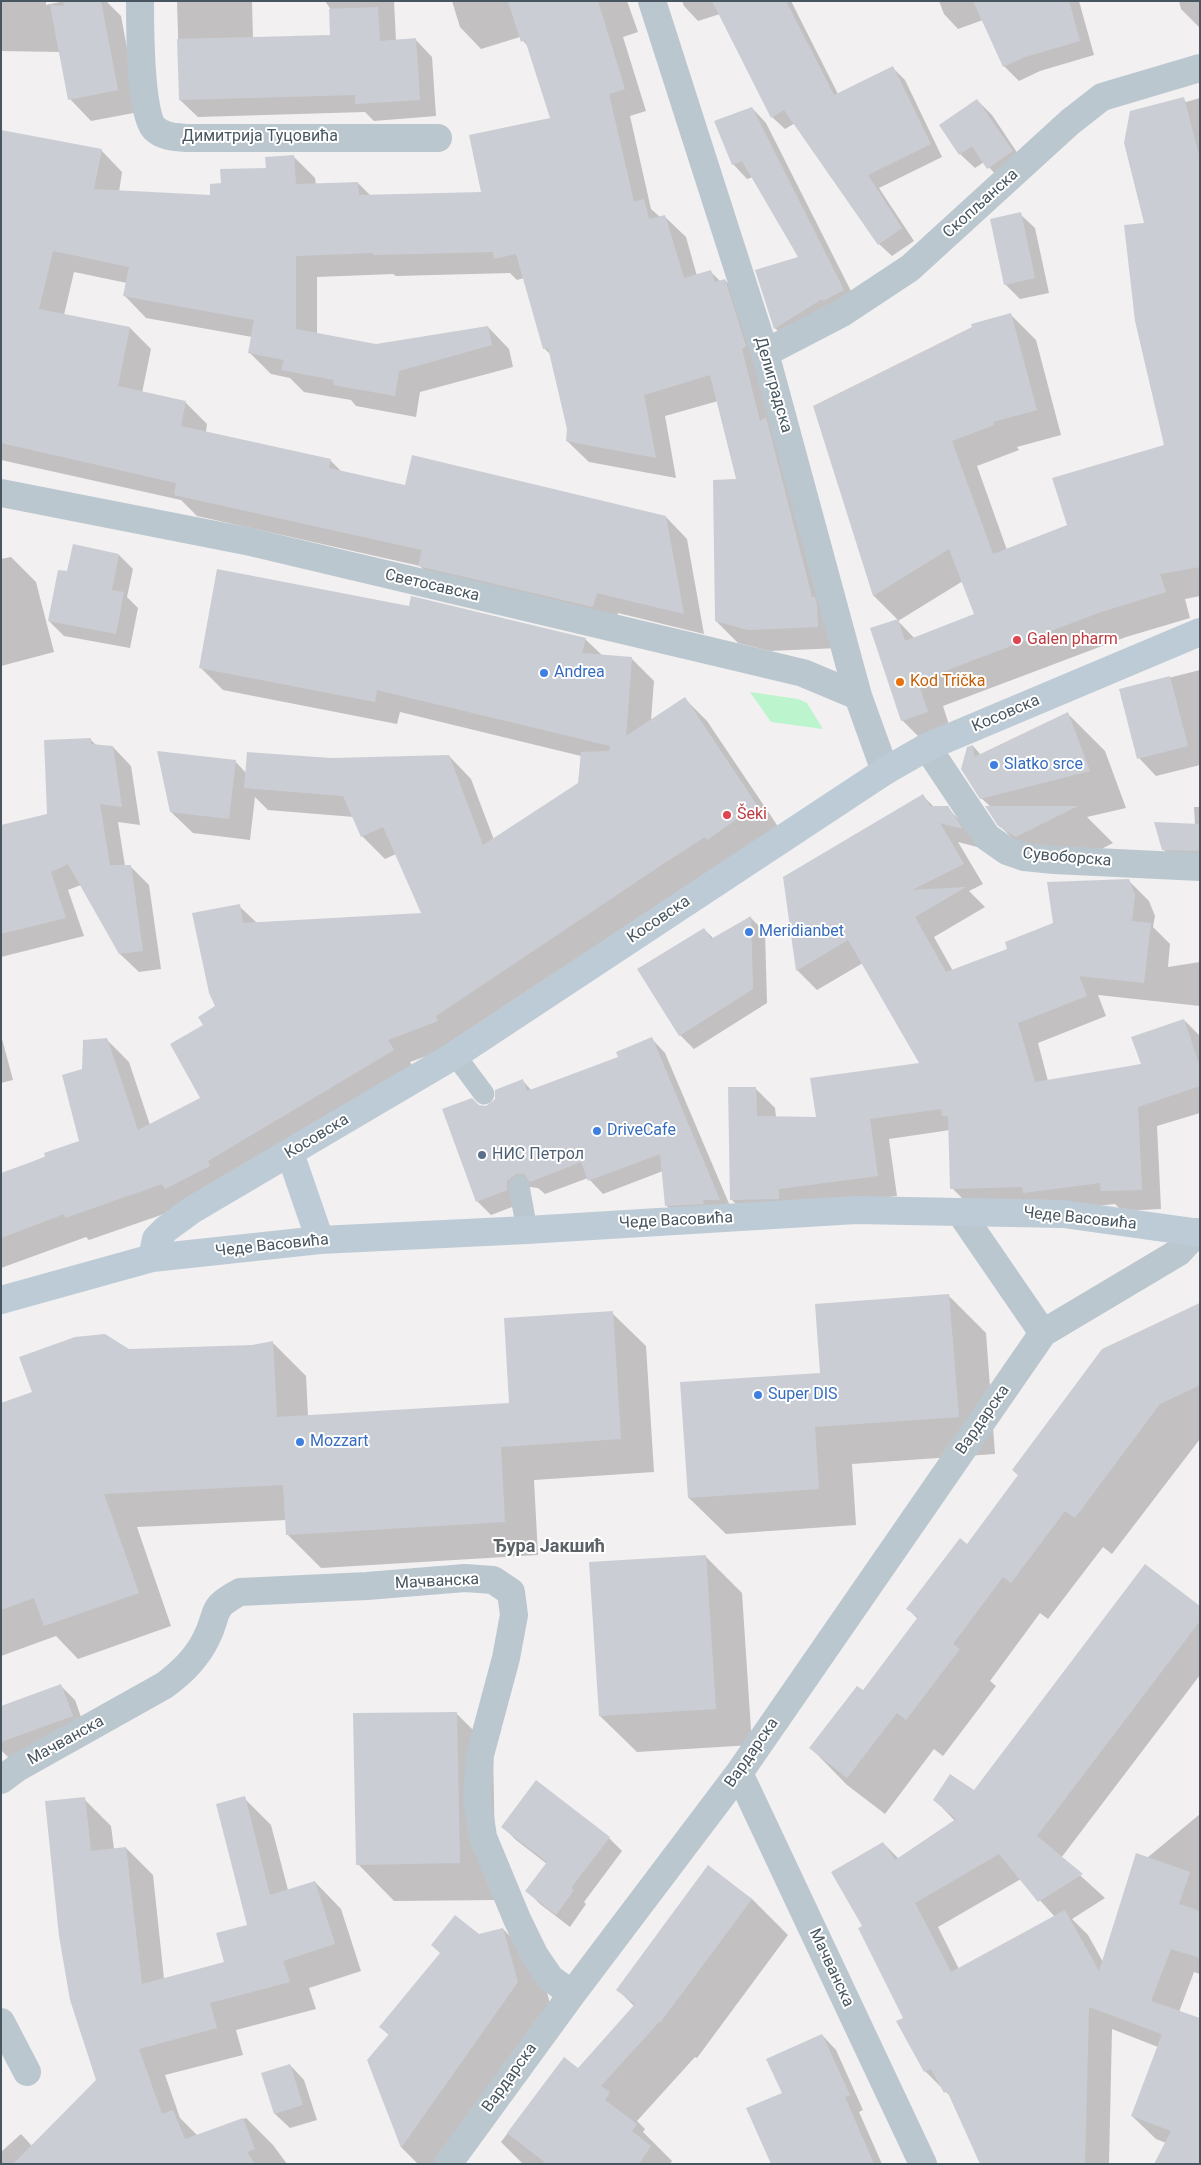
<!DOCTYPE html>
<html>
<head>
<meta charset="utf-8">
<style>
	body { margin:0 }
	#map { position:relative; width:1201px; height:2165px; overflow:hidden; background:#f3f0f1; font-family:Roboto,sans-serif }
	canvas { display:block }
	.frame { position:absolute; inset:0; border:2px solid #475660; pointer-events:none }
</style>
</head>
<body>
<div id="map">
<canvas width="1201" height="2165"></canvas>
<div class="frame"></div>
</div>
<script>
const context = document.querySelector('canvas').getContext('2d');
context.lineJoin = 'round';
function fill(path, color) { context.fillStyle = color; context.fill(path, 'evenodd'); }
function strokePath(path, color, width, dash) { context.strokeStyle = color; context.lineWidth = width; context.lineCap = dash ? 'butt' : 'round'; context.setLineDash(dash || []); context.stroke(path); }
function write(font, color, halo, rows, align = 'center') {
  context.font = font + ' Roboto,sans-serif'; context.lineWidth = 4; context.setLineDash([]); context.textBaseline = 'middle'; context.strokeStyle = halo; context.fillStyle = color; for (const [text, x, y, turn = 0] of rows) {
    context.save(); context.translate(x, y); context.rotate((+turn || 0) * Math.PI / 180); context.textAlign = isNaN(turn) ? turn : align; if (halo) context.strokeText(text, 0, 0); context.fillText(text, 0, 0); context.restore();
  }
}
const green = new Path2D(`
	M750,692l48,7 9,4 16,26 -52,-7z`);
const shadow = new Path2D(`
	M1,1h45v4l19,-4h41l15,15 18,96 -48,9 -21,-22 -10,-47 -59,-1z
	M177,1h75l1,38 96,-3 -24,-35h69l2,40 19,-2 17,18 4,59 -62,5 -9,-9 -167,5 -18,-17z
	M452,1h175l11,31 -15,5 23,74 -16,5 21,93 9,8 4,-1 22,21 11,39 14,-4 10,10 4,-2 21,22 93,346 -69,3 -32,-8 -22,-22 22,-141 -20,-79 -53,15 11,62 -87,-16 -22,-21 1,-12 -17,-74 -7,-7 -20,-70 -7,2 -7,-7 -114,3 -3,-2 -76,3v57l59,11 112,-18 21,22 4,18 -93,25 -4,25 -60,-11 -5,-6 -47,-8 -14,-14 -19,-4 -21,-21 2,-16 -106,-19 -21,-22 2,-13 -53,-11 -10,43 66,13 21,21 -9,44 44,10 21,21 -1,8 124,28 13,13 63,14 260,30 21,22 17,95 -86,-21 -3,15 -174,-41 -21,-21 -223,-50 -16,-16 -180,-40v-329l100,19 21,22 -3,20 93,4 10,-12 45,-15 27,-12 21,21 1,7 42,-2 13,13 112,-3 69,-74 -22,-70 -10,-12 -39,12 -21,-22z
	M682,1h109l47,93 55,-26 12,12 37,77 -63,31 35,53 -22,15 -13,-12 -84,-121 -10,6 -13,-12 -52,-103 -22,7 -14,-15z
	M939,1h140l15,54 -54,16 -21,10 -15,-15 -21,-46 -25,9 -14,-15z
	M1179,1h21v27l-19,-19z
	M1200,98v331l-54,-205 37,-125 3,3z
	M977,100l15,15 34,51 -23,16 -19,-20 -9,6 -15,-14z
	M752,108l14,15 92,182 -69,38 -14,-15 24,-70 -46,-81 -6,2 -14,-15z
	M1020,214l15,14 14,65 -29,6 -15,-15z
	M1011,315l25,25 25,95 -44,12 2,3 -42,16 30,84 61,-24 132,-70v140l-15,3 5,19 -64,19 -183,69 10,31 -26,8 -25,-25 -30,-91 26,-9 -24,-24 -60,-189zM963,581l13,34 -61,24 -17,-18z
	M119,555l14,14 -6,28 11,11 -8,40 -66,-12 -15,-15 19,-48z
	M11,557l25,25 18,70 -53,14v-107z
	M410,608l175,31 18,17 29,3 22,22 -3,39 33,-22 23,23 72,107 -319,216 -50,18 6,11 -232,134 -95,33 -3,-3 -85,31v-93l79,-33 3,-73 23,-30 23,23 21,63 52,-27 2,-72 13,-19 22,-101 18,17 166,-9 -27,-60 -11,5 -23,-23 -8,-19 -86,-7 -13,-13 -5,43 -57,-7 -22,-21 64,-51 11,12 85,-14 118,-3 22,23 23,61 85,-57 2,-27 -181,-44 -3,12 -174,-34 -23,-23z
	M1200,670v95l-44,11 -17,-18 -18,-68z
	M1068,714l37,37 21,57 -39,9 26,26 -60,31 -16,-11 -38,-38 -8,-18 -10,-9 -19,-29 11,-23 8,9z
	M90,739l7,7 16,1 18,19 9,59 -22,-3 7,44h5l19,19 12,84 -22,3 -19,-18 -39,-69 -13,5 16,46 -83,21v-131l47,-11z
	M923,796l11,11h13l20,21 14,20 -23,-6 25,42 -14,7 16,16 -51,30 19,34 56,-21 120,-69 20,20 6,15 -2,11 17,17 -2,23 32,-5v44l-102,-11 8,21 -68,27 10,38 94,-16 42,-45 16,16v77l-43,13 4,83 -39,2 -7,-7 -71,8 -72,-4 -20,-20 -2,-58 -61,9 8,57 -99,13 -47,10 -20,-20 24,-111 20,20 1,9 41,1 104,-54 -58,-101 -46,27 -20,-20z
	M1194,807h6v61l-19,-1 -18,-18 32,-24z
	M751,918l14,14 2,71 -73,46 -14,-14 24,-106 10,10z
	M1,1035l12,45 -12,3z
	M652,1039l13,14 68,160 -53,6 -14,-14 -3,-34 -60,23 -15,-16 -43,16 -7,-6 -8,-1 -9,8 -1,9 -29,11 -14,-14 1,-95 8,2 37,-27 9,10 88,-33z
	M949,1296l37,37 9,121 -143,10 4,61 -130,9 -37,-36 132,-124z
	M1200,1303v136l-88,115 -9,-7 -55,72 -8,-6 -50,68 6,5 -53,70 -9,-7 -49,65 -38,-29 -36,-37 52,-56 55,-73 -10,-10 59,-64 52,-69 -6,-6 89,-120z
	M612,1313l34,33 8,126 -120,8 4,75 -217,13 -33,-33 -1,-15 -150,7 34,99 -93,33 -22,-23 -55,20v-252l33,-11 94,-43 124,-4 20,-4 34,34 2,40 203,-12z
	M705,1556l37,37 10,152 -115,7 -37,-36z
	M1200,1607v68l-139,183 44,40 -33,21 16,16 15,27 44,-104 53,-44v160l-6,-2 -15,40 21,152 -34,-21 -10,-4 -24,-23 26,-69 -46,-18 -3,135h-128l-28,-65 -28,-28 -27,-49 7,-4 -41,-92 19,-83 16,16 56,-38 -20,-21 39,-9zM1021,1879l34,38 -96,52 -21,-42z
	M60,1685l15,15 11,31 -76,28 -9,-9v-43z
	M456,1713l37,37 3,150 -102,1 -36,-37z
	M244,1798l27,27 17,65 27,-8 26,27 20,62 -52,17 7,21 -80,21 7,25 -78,20 15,43 18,18 48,-18 27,27 14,19h-286v-12l20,-18 11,12 65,-66 -13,-281 27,27 3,23 12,-1 27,27 11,104 62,-16 23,-38z
	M503,1827l106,11 13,13 -38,51 2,2 -16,23 -30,-23 -13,-13 20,-27 -31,-24z
	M708,1867l44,32 36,36 -91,123 -2,-1 -58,64 8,8 -2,3 29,29 -2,3h-147l-22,-22 63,-83 14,10 57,-62 -17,-17z
	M503,1929l37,37 14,53 -101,145h-35l-16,-16 -34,-88 21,-25 -9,-8 98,-91z
	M822,2035l14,15 27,60 -4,2 23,52h-82z
	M290,2065l14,15 13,40 -27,8 -15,-14 -12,-40z`);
const building = new Path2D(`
	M63,1h38l17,89 -50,10 -18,-95 14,1z
	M508,1h90l27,88 -16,5 25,108 10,-3 5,20 16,-4 19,63 27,-8 4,12 10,-3 21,67 -4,3 18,72 6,-4 46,180h3l2,8 1,22 -70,3 -33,-9 -2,-141 23,-1 -26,-104 -66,20 12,63 -90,-17 1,-12 -19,-81 -5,1 -27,-95 -22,5 -1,-7 -120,3v-2l-77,3v73l80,15 112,-18 4,19 -93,26 -4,25 -62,-11 1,-5 -53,-10 3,-10 -36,-7 6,-33 -131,-24 6,-29 -76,-16 -14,58 91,18 -12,59 68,15 -5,25 150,33 -2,9 76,17 7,-30 254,61 18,98 -87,-21 -4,14 -175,-41 4,-16 -248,-55 2,-12 -175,-40v-313l101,19 -8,40 116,6v-11l11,-1 -1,-14 46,-1 -1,-11 29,-2 2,29 62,-2 1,13 122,-3 -12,-57 81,-17 -25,-78 -4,2z
	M712,1h74l48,94 59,-29 38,78 -63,31 34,53 -24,17 -94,-135 -13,8z
	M973,1h96l11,40 -55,16 -22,10z
	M378,7l2,34 36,-3 4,62 -65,4v-9l-176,5 -2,-61 153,-4 -1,-26z
	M1184,97l16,62v408l-40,7 6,18 -65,20 -183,69 10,31 -27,9 -31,-93 28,-9 7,22 69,-27 -25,-65 -76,47 -60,-190 159,-79 -1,-3 40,-11 26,97 -44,12 1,3 -42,16 41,113 74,-29 -15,-47 112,-33 -29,-124 -11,-96 20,-2 -20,-80 6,-32z
	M977,99l36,52 -26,18 -15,-23 -13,9 -20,-30z
	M752,107l92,183 -21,11 -1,-2 -48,30 -19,-59 43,-13 -56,-96 -10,4 -18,-44z
	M1021,212l14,66 -31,7 -14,-66z
	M73,544l46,10 -7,36 12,2 -8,42 -68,-13 10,-51 9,1z
	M217,569l192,37 2,-10 175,42 -4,15 50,4 -6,79 59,-39 72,108 -50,35 -2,-3 -42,27 -227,152 2,5 -50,19 6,10 -186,111 2,5 -45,23 -3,-5 -97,34 -1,-4 -63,24v-65l44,-16 -1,-4 35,-12 -17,-66 20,-6 1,-29 24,-2 31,92 62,-32 -30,-54 33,-19 -5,-8 17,-11 -6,-13 -17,-80 48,-9 3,19 178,-10 -38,-86 -22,10 -18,-41 -99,-8 3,-36 84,6 118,-3 34,90 95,-62 3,-31 28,-1 1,-5 -233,-56 -2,12 -176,-34z
	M1170,676l18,70 -51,13 -18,-70z
	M1068,712l22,59 -110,28 -19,-30 6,-22 6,-2 1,12z
	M91,738v6l22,2 9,61 -22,-3 10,61h21l12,86 -24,3 -51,-90 -17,8 15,46 -65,16v-109l46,-11 -3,-74z
	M157,751l79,9 -7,59 -59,-7z
	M923,794l7,12h18l15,23 -23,-6 24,41 -52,26 54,-3 -51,30 31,55 61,-23 -2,-7 48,-19 -6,-41 82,-3 6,16 -3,26 19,2 -7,60 -65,-7 8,20 -69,27 17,59 106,-18 -10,-27 53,-18 16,48v19l-62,21 4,83 -41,1 -1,-8 -77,10 -1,-6 -72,2 -2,-73h-6l-1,-7 -71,10 8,57 -99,13v10l-49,1 -2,-113h28l1,29 59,1 -6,-39 109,-15 -71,-123 -52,31 -13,-94z
	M985,806h93l-62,31 -18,-11z
	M1154,822l46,2v27l-38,-1z
	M751,916l2,73 -74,47 -42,-67 67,-41 7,11z
	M652,1037l68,163h-17l1,4 -39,2 -5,-52 -72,27 -7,-19 -51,20 -6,-8h-8l-9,7v9l-31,12 -34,-93 30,-11 7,7 7,1 9,-7v-9l28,-11 4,12 91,-34 -2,-5z
	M949,1294l10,123 -144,10 4,62 -131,9 -8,-116 140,-9 -5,-69z
	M1200,1303v82l-40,19 -85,114 -10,-7 -54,72 -8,-6 -50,67 7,5 -54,71 -9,-7 -50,65 -38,-30 48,-62 6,4 55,-73 -12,-8 54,-71 7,6 51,-69 -6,-5 90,-121z
	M613,1311l8,128 -120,8 4,75 -219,13 -3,-50 -179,9 35,99 -95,33 -10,-28 -33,12v-207l31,-11 -13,-35 56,-20 30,-3 24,15 123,-4 21,-4 4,76 232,-14 -5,-85z
	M706,1555l10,154 -117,7 -10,-154z
	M1145,1564l55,42v15l-163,215 46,38 -45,28 -39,-48 -84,49 36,69 114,-62 34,61 37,-118 54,19 -11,32 21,7v47l-29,-9 -20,52 49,17v146h-46l17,-33 -40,-15 31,-82 -73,-27 -4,157h-105l-33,-73 -3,2 -13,-24 -7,3 -28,-51 7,-3 -45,-90 4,-2 -31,-54 52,-30 12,18 61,-41 -23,-19 17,-26 24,16z
	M61,1684l12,32 -72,26v-36z
	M457,1712l3,151 -104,2 -3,-152z
	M536,1780l74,57 -39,51 3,2 -18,25 -31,-24 22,-29 -46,-35z
	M245,1796l25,99 45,-14 20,63 -52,17 7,21 -80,21 7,25 -78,21 23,65 11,-4 12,29 58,-21 12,31 -8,3 8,12h-242l83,-84 -26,-80 -11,-64 -14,-135 40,-4 6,54 35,-4 16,137 82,-22 -8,-29 31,-8 -31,-121z
	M708,1865l44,34 -92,124 -1,-1 -58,64 9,6 -5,8 32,24 -5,7 19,15 -12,18h-92l-40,-31 57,-76 14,11 57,-64 -19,-14z
	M455,1915l24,19 24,-6 15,54 -117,166 -34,-88 22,-26 -10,-7 61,-74 -9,-8z
	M822,2034l28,61 -5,2 29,67h-103l-25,-56 36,-15 -16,-34z
	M290,2064l13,41 -29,9 -13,-41z`);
const lane = new Path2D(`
	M455,1055l29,39
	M519,1186l8,44`);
const street = new Path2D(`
	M140,1c0,24 0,112 14,127 9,9 21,9 33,10h251
	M652,1l113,352 93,343 27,75
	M765,353l77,-40 68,-45 160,-146 32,-25 98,-29
	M1,493l245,48 490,116 67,16 55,23
	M927,747l60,90 20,14 17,6 30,3 146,7
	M960,1212l83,121
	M739,1773l184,391
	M1,1780l16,-12 148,-83c17,-13 31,-26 41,-46 14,-27 2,-30 34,-47l127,-6 98,-8 28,2 18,12 3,23 -8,43 -26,97 -3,43 6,39 34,82 18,37 15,22 22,16
	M1,2022l26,50
	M448,2164l124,-170 167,-221 304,-440 136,-81 18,-20`);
const secondary = new Path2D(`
	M290,1153l30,87
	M152,1258l4,-19 10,-10 26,-19 263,-155 430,-284 42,-24 273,-115
	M1,1300l151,-42 168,-18 207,-10 329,-20 207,4 137,19`);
const markers = [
	[1017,640,5,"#e0444e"],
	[544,673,5,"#3f7fe0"],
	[900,682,5,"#e8710a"],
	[994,765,5,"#3f7fe0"],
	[727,815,5,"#e0444e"],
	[749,932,5,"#3f7fe0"],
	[597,1131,5,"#3f7fe0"],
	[482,1155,5,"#5c6f8a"],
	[758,1395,5,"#3f7fe0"],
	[300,1442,5,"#3f7fe0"]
];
const streetNames = [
	["Димитрија Туцовића",260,137],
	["Скопљанска",981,204,-42],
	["Делиградска",773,385,74],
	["Светосавска",432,586,13],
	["Косовска",1006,714,-23],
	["Сувоборска",1067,858,5],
	["Косовска",659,920,-34],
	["Косовска",317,1137,-31],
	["Чеде Васовића",1080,1219,6],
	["Чеде Васовића",676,1221,-3],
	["Чеде Васовића",272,1246,-6],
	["Вардарска",983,1420,-55],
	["Мачванска",437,1582,-3],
	["Мачванска",66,1741,-29],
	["Вардарска",752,1753,-55],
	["Мачванска",831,1968,65],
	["Вардарска",510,2078,-54]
];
const healthNames = [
	["Galen pharm",1027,640],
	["Šeki",737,815]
];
const shopNames = [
	["Andrea",554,673],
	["Slatko srce",1004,765],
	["Meridianbet",759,932],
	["DriveCafe",607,1131],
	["Super DIS",768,1395],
	["Mozzart",310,1442]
];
const foodNames = [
	["Kod Trička",910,682]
];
const serviceNames = [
	["НИС Петрол",492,1155]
];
const neighbourhoodNames = [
	["Ђура Јакшић",549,1547]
];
fill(green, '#bcf4cd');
fill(shadow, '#0003');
fill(building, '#caced4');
strokePath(lane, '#bbc7cf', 21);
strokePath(street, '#bbc7cf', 28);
strokePath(secondary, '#bdcbd6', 28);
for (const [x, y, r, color] of markers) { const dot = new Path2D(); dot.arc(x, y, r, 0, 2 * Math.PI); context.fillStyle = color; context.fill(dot); strokePath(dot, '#fff', 2); }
write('16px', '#475660', '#fff', streetNames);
write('16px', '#be3a42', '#fff', healthNames, 'left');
write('16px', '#366cbe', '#fff', shopNames, 'left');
write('16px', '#c56008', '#fff', foodNames, 'left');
write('16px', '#4e5e75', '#fff', serviceNames, 'left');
write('bold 18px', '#5c6266', '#fff', neighbourhoodNames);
</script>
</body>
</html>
